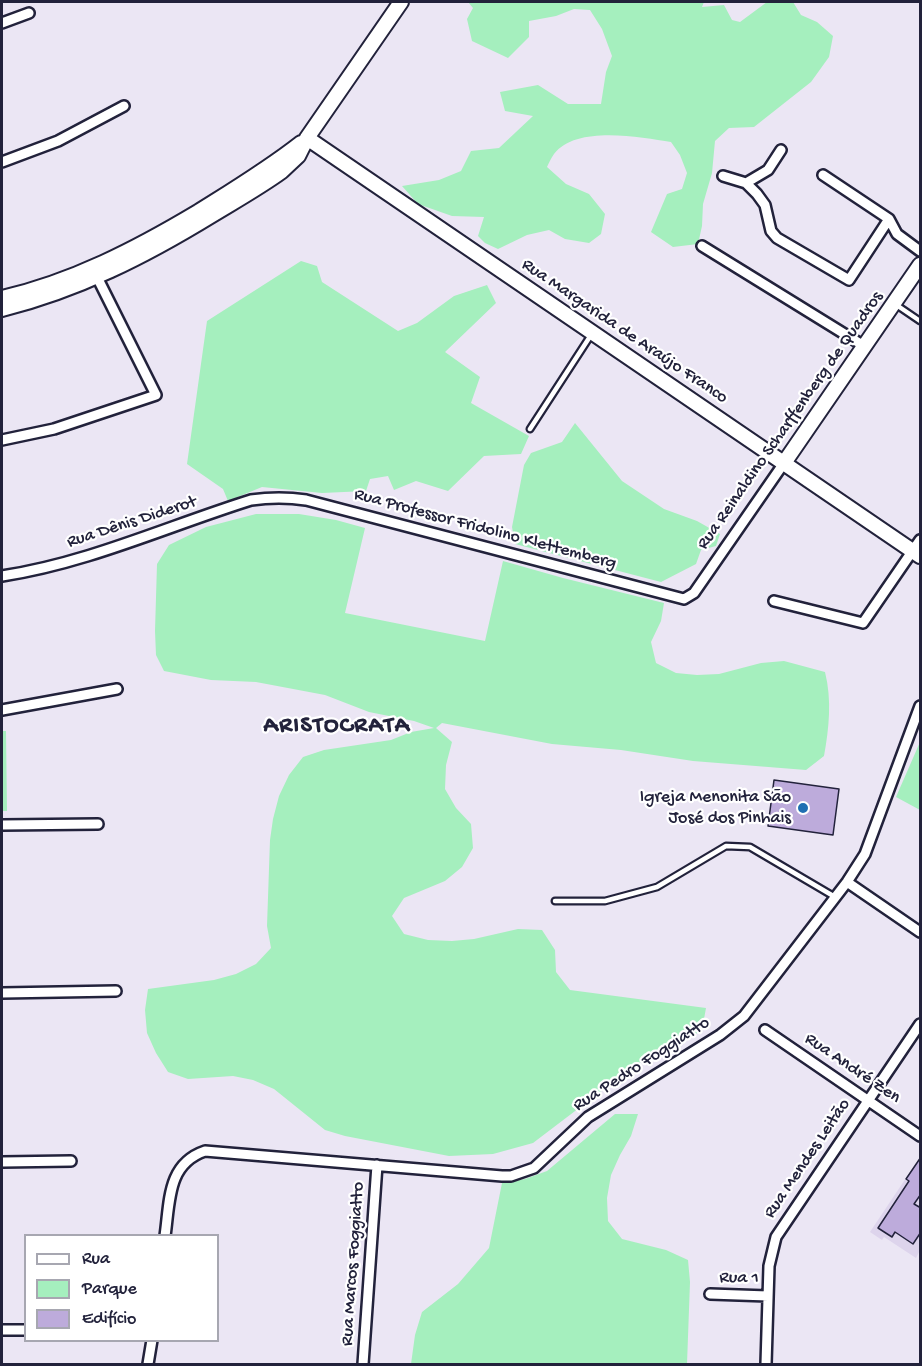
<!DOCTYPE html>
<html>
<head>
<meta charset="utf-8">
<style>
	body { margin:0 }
	#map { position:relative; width:922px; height:1366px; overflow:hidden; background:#ebe6f4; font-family:"Gochi Hand",sans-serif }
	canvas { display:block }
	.frame { position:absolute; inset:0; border:3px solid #22223b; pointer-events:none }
	.legend { position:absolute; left:24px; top:1234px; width:195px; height:108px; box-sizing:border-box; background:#fff; border:2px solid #a7a7b1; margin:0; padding:8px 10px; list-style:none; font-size:18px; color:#22223b }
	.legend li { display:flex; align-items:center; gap:12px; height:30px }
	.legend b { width:30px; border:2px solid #a7a7b1 }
</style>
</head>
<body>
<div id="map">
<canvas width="922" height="1366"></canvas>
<div class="frame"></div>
<ul class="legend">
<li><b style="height:8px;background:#fff"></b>Rua</li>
<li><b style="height:16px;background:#a5efbe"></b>Parque</li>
<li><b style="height:16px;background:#bdabdb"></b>Edifício</li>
</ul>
</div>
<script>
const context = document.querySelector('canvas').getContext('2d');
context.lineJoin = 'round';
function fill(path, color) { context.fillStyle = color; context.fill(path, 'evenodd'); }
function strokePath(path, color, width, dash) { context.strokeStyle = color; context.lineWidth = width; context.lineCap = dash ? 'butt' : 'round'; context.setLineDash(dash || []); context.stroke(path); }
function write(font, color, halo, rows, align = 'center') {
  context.font = font + ' "Gochi Hand",sans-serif'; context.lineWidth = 4.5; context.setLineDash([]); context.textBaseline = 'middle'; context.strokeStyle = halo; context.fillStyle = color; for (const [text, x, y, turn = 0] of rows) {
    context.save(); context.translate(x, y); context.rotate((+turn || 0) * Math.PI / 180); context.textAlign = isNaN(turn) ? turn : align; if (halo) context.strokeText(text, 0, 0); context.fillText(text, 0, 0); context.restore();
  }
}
const built = new Path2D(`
	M920,1157v93l-4,8 -32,-21 -2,3 -12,-8z`);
const green = new Path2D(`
	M468,2h236l-2,5 22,-2 8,15 8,2 27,-20h26l8,13 16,7 16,14 -4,21 -18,25 -57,45 -25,1 -14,13 -3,32 -9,31 -1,22 -4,18 -25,3 -22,-15 16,-38 15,-5 5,-16 -7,-18 -9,-13c-31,-5 -95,-17 -117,12 -3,4 -5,9 -7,13l19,17 23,10 16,20 -4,20 -12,9 -24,-4 -16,-9 -22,5 -29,14 -13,-6 -7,-7 6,-19 -32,-1 -34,-12 -16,-18 37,-6 22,-9 10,-20 28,-3 34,-32 -28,-5 -5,-19 38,-7 30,19h33l5,-32 6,-16 -10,-27 -12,-19 -16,-1 -18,7 -27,5v16l-21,21 -36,-17 -5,-22 6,-11z
	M301,261l16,5 5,16 76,49 19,-8 37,-27 33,-11 9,18 -51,49 35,25 -9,26 58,33 -8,18 -37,2 -36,35 -32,-10 -22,9 -6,-14 -18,3 -4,12 -44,2 -60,-6 -34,14 -5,-12 -36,-25 20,-143z
	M575,423l47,58 42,28 33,12 23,13 -4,12 -15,4 -5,14 -35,18 -146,-38 -3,-17 12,-62 7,-12 31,-11z
	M256,514h43l37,6 29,8 -20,85 140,28 18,-80 60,17 101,25 -3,18 -10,21 5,21 20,10 21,2 22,-1 42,-11 23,-2 41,11c7,28 4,56 -1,84l-18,14 -113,-9 -72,-11 -69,-6 -110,-21 -6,5 16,14 -6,23 -1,24 11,19 15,16 2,24 -11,19 -17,14 -41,17 -12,18 12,18 24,6 24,1 22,-2 44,-10 24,1 13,20 1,22 14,18 136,18 -4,22 -19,12 -21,6 -33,22 -96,73 -40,11 -44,2 -104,-20 -20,-6 -51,-41 -21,-9 -20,-4 -45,3 -20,-7 -12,-19 -9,-20 -2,-23 3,-21 66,-9 22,-6 20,-10 15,-16 -4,-22 3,-86 3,-21 6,-23 10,-21 14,-18 21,-7 67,-10 20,-8 23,-4 -20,-7 -45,-9 -44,-17 -69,-13 -45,-2 -47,-9 -8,-16 -1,-24 2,-67 12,-19 37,-18z
	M2,731h4l1,80h-5z
	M920,742v68l-24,-13z
	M615,1114h23l-7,22 -11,19 -9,20 -4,23 1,23 14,18 44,11 22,10 2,22 -3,82h-276l4,-29 7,-23 36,-28 31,-36 13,-65 23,-4 22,-8z`);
const building = new Path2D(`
	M774,780l65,9 -6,46 -65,-9z
	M921,1157v37l-7,10 7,4v24l-8,12 -18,-12 -3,5 -14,-9 31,-47 -3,-2z`);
const lane = new Path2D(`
	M895,304l25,17
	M530,429l61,-94
	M555,901h50l52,-14 69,-41 24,1 85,50`);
const street = new Path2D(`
	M2,23l27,-10
	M2,162l56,-21 66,-35
	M823,175l66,44 8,15 23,17
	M723,176l23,7 11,11 8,11 6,26 6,7 72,42 40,-61
	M746,183l22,-13 13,-20
	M702,246l162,100
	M2,440l52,-11 102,-34 -61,-122
	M2,576c86,-13 166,-50 249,-76 20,-3 36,-3 55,0l378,99 10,-6 90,-130
	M774,601l89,22 57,-83
	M2,710l115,-21
	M2,825l96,-1
	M847,882l73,50
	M2,993l114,-2
	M765,1030l155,106
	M2,1162l69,-1
	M165,1236c5,-35 2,-72 40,-85l297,25h9l23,-8 54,-51 132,-82 24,-19 103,-134 18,-28 55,-148
	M710,1294l58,2
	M2,1330h24
	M148,1364l4,-24
	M363,1364l14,-199
	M766,1364l3,-98 7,-29 144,-213`);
const secondary = new Path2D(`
	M307,138l613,418
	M2,298c70,-16 134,-49 196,-86 35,-22 70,-43 103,-69
	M2,309c76,-19 143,-53 210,-94 23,-14 48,-28 70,-44l16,-15 9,-18 94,-136
	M784,463l136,-198`);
const markers = [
	[803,808,6,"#1f6fb2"]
];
const streetNames = [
	["Rua Margarida de Araújo Franco",624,332,34],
	["Rua Reinaldino Scharffenberg de Quadros",791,421,-55],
	["Rua Dênis Diderot",132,523,-18],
	["Rua Professor Fridolino Klettemberg",485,530,15],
	["Rua Pedro Foggiatto",642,1065,-33],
	["Rua André Zen",852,1069,34],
	["Rua Mendes Leitão",808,1159,-56],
	["Rua Marcos Foggiatto",354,1264,-86],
	["Rua 1",739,1279,1]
];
const poiNames = [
	["Igreja Menonita São",791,798],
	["José dos Pinhais",791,819]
];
const districtNames = [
	["ARISTOCRATA",337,727]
];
fill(built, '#ddd4ec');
fill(green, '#a5efbe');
fill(building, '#bdabdb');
strokePath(building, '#22223b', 1.5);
strokePath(lane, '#22223b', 9);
strokePath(street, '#22223b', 14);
strokePath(secondary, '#22223b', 18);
strokePath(lane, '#fff', 4.5);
strokePath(street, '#fff', 9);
strokePath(secondary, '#fff', 14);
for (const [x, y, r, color] of markers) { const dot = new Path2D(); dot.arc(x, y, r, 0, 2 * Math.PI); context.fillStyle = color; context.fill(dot); strokePath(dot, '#fff', 2); }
write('18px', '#22223b', '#fff', streetNames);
write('18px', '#22223b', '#fff', poiNames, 'right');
context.letterSpacing = '1.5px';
write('bold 24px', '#22223b', '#fff', districtNames);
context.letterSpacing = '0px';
</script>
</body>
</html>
